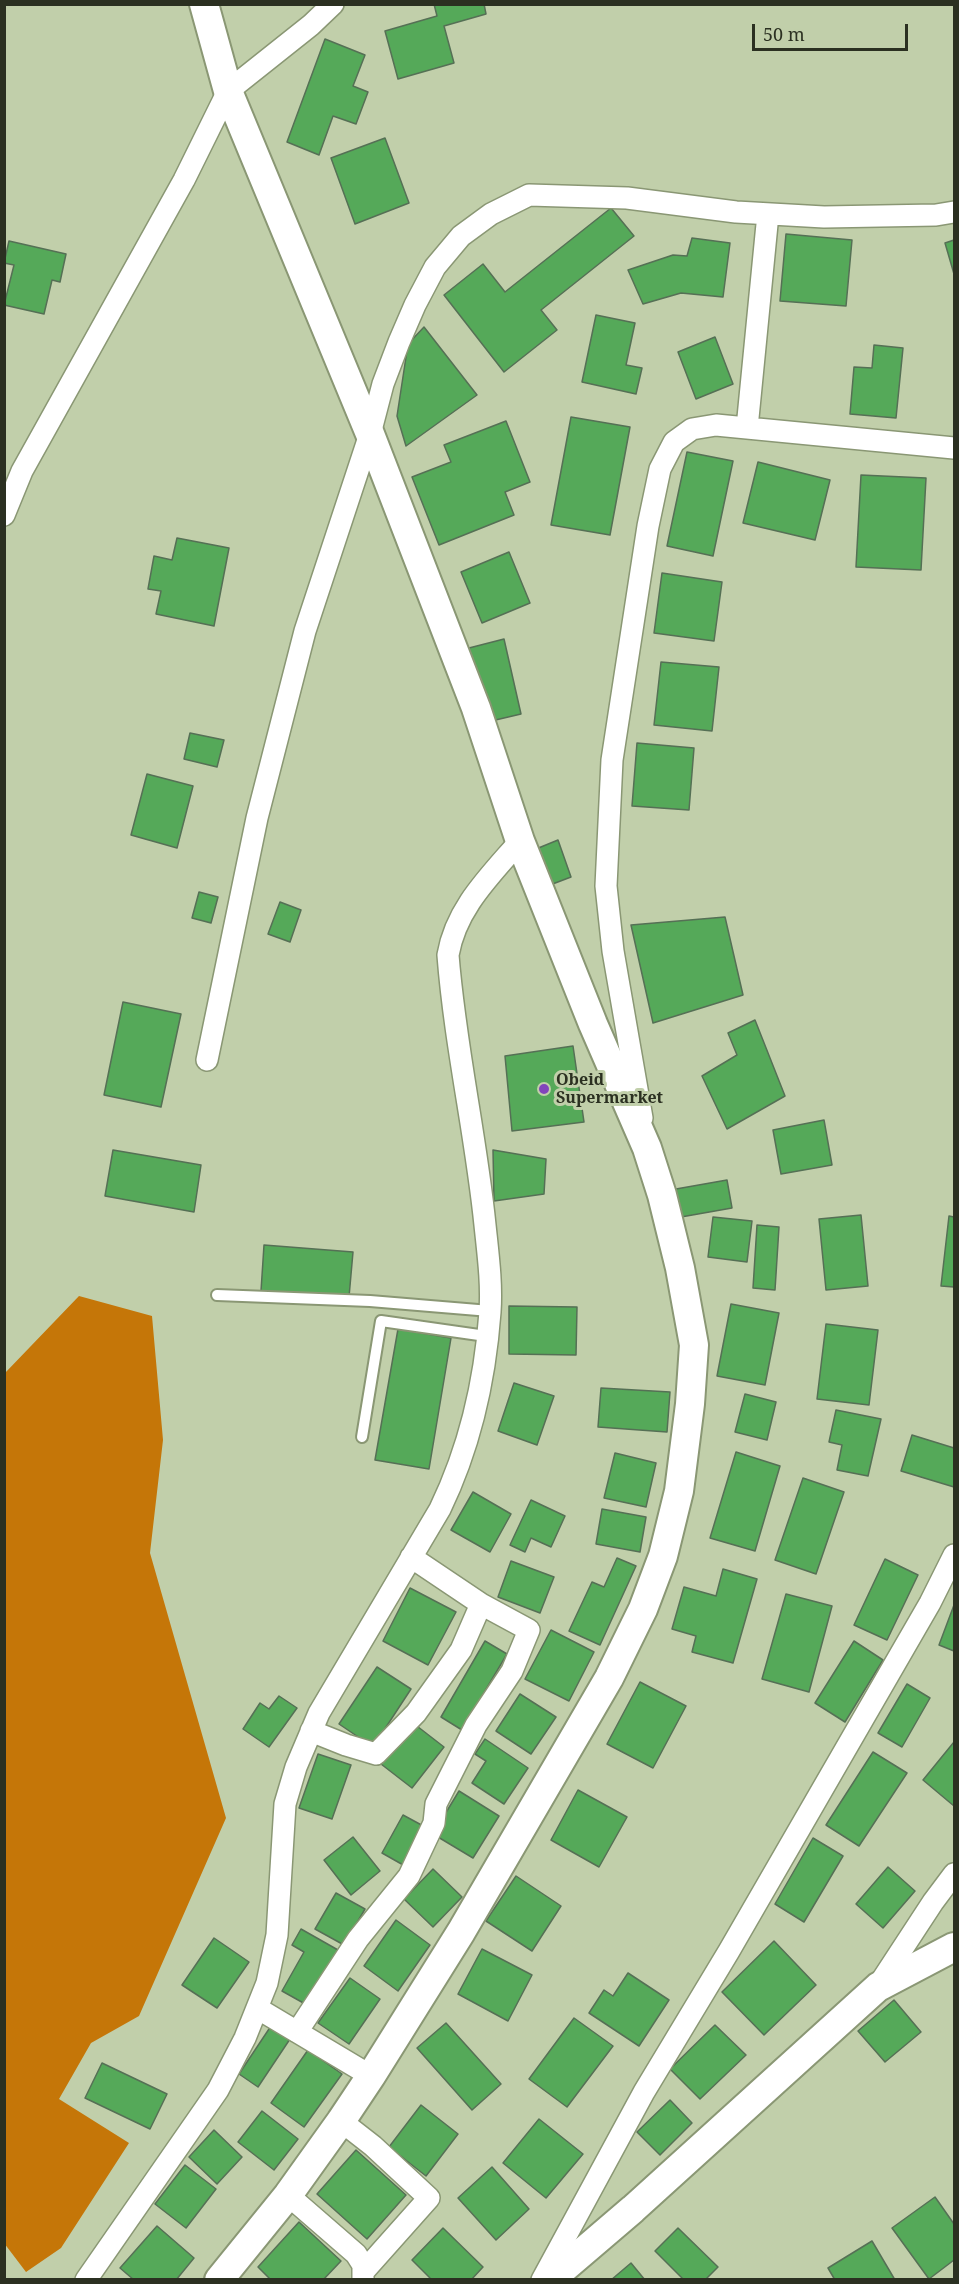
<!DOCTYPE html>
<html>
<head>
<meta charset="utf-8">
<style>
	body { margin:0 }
	#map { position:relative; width:959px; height:2284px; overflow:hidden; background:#c1cfaa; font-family:"Noto Serif",serif }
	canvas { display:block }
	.frame { position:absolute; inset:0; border:6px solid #2b3021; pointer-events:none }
	.scale { position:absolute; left:752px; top:24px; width:156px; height:27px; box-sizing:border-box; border:3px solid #2b3021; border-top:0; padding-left:8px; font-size:18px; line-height:21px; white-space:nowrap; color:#2b3021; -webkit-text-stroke:4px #c1cfaa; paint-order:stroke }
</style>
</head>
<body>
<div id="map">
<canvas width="959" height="2284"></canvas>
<div class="frame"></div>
<div class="scale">50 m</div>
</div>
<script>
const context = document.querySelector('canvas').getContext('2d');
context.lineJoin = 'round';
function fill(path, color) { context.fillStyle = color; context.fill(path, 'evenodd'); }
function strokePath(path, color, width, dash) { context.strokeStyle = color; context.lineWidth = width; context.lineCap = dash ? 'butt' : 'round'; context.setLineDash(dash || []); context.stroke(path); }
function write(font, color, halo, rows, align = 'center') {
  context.font = font + ' "Noto Serif",serif'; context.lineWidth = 6; context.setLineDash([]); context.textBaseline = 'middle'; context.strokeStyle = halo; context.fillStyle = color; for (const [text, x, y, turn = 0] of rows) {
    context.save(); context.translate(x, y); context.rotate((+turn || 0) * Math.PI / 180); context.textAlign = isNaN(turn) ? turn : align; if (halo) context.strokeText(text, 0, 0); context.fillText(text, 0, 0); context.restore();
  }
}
const forest = new Path2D(`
	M79,1296l73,20 11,124 -13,113 76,265 -87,198 -48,27 -32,56 70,44 -68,105 -35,24 -22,-29 1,-870z`);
const building = new Path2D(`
	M434,4h50l2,10 -42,12 10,37 -56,16 -13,-48 52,-15z
	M325,39l40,16 -12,31 15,6 -12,32 -23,-8 -14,39 -32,-13z
	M385,138l24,65 -54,21 -24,-66z
	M611,208l23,28 -93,74 16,20 -53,42 -60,-77 39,-31 22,28z
	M786,234l66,6 -6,66 -66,-5z
	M692,238l38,5 -7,54 -42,-4 -38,11 -15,-34 45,-15 14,1z
	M954,240v34l-9,-31z
	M9,241l57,13 -6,28 -8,-2 -8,34 -40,-9 10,-40 -10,-2z
	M596,315l39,8 -9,42 16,3 -6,26 -54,-12z
	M424,327l53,68 -71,51 -9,-30 11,-72z
	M715,337l18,47 -37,15 -18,-47z
	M874,345l29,3 -7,70 -46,-4 4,-47 18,1z
	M571,417l59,10 -20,108 -59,-10z
	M506,421l24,61 -25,10 9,23 -75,30 -27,-68 39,-15 -7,-17z
	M687,452l46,9 -20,95 -46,-10z
	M758,462l72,18 -15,60 -72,-17z
	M861,475l65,3 -5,92 -65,-3z
	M177,538l52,10 -15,78 -58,-12 5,-23 -13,-2 6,-33 18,4z
	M509,552l21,51 -48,20 -21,-51z
	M662,573l60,9 -8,59 -60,-8z
	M504,639l17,75 -34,8 -18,-74z
	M661,662l58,5 -7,64 -58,-6z
	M190,733l34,7 -7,27 -33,-8z
	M637,743l57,5 -5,62 -57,-4z
	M147,774l46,12 -16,62 -46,-13z
	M558,840l13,37 -21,8 -14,-36z
	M199,892l19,5 -7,26 -19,-5z
	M280,902l21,8 -11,32 -22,-8z
	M725,917l18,78 -90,28 -22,-98z
	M123,1002l58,12 -20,93 -57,-12z
	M755,1020l30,76 -58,33 -25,-53 35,-21 -9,-22z
	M573,1046l11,76 -72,9 -7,-75z
	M824,1120l8,45 -51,9 -8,-44z
	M113,1150l88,15 -7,47 -89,-16z
	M493,1150l53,9 -2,35 -50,7z
	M727,1180l5,28 -51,9 -5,-28z
	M861,1215l7,71 -42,4 -7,-71z
	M949,1216l5,1v70l-13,-1z
	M713,1217l39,4 -5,41 -39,-5z
	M757,1225l22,2 -4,63 -22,-2z
	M264,1245l89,7 -4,45 -88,-6z
	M731,1304l48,9 -14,72 -48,-9z
	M509,1306l68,1 -1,48 -67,-1z
	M826,1324l52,6 -9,75 -52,-6z
	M398,1329l53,9 -22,131 -54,-9z
	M514,1383l40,13 -17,49 -39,-14z
	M601,1388l69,4 -3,40 -69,-5z
	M745,1394l31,8 -9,38 -32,-8z
	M836,1410l45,9 -13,57 -31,-6 5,-25 -13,-3z
	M912,1435l42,13v39l-53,-16z
	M736,1452l44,14 -25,85 -45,-13z
	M615,1453l41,10 -10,44 -42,-9z
	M803,1478l41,14 -28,82 -41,-14z
	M473,1492l38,22 -21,38 -39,-22z
	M531,1500l34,16 -14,31 -20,-9 -6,14 -15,-7z
	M602,1509l44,8 -6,35 -44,-8z
	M617,1558l19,8 -36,79 -31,-14 23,-49 12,5z
	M885,1559l33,16 -31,65 -33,-15z
	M511,1561l43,16 -14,36 -42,-16z
	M723,1569l34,10 -24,84 -41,-11 4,-16 -24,-7 12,-42 32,9z
	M410,1588l46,24 -28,53 -45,-24z
	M786,1594l46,12 -23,86 -47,-13z
	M954,1605v46l-15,-6z
	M551,1630l43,22 -25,49 -44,-22z
	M485,1641l22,13 -45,76 -21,-13z
	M854,1641l29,19 -38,62 -30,-19z
	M377,1667l34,22 -38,58 -34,-23z
	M640,1682l46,24 -33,62 -46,-24z
	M907,1684l23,14 -28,49 -24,-14z
	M520,1694l36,23 -25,37 -35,-23z
	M279,1696l18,12 -28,39 -26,-18 17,-26 9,6z
	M413,1723l31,24 -32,41 -31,-24z
	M485,1739l43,29 -24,36 -32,-21 14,-22 -11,-7z
	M954,1742v64l-31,-26z
	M873,1752l34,21 -48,73 -33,-21z
	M318,1754l33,11 -19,54 -33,-11z
	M578,1790l49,27 -28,50 -48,-27z
	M459,1791l40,25 -26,42 -40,-24z
	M403,1815l24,13 -22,38 -23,-13z
	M353,1837l27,34 -29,24 -27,-35z
	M813,1838l30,18 -39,66 -29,-18z
	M888,1867l27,24 -32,37 -27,-24z
	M433,1869l29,28 -29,30 -29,-28z
	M516,1876l45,30 -29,45 -46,-30z
	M336,1893l29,16 -21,36 -29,-16z
	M396,1920l34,25 -32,46 -34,-25z
	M301,1929l37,21 -31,55 -25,-14 22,-39 -12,-7z
	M214,1938l35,24 -32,46 -35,-23z
	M774,1941l42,44 -52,50 -42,-43z
	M482,1949l50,26 -24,46 -50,-27z
	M628,1973l41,27 -30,46 -50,-33 15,-23 9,6z
	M350,1978l30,21 -31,45 -31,-21z
	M894,2000l27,32 -36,30 -27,-31z
	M574,2018l39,28 -46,61 -38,-28z
	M446,2023l55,61 -29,26 -55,-62z
	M715,2025l31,30 -46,44 -30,-30z
	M271,2026l19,13 -32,48 -19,-13z
	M308,2050l34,24 -38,53 -33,-24z
	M102,2063l65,31 -17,35 -65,-31z
	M670,2100l22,23 -32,32 -23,-23z
	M421,2105l37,29 -32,42 -37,-29z
	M262,2111l36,28 -24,31 -36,-28z
	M539,2119l44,35 -37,44 -43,-35z
	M214,2130l28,27 -25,27 -28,-27z
	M356,2150l50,45 -39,44 -50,-45z
	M185,2165l31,24 -30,39 -31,-24z
	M492,2167l37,42 -33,31 -38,-42z
	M935,2197l19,27v36l-25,19 -37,-51z
	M299,2222l42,39 -18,19h-52l-13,-13z
	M157,2226l37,32 -18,22h-42l-14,-12z
	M443,2228l40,39 -12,13h-39l-20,-20z
	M678,2228l40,39 -13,13h-21l-29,-29z
	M872,2241l23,39h-60l-7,-12z
	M631,2263l14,17h-34z`);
const service = new Path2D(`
	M217,1295l153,6 120,10
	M362,1437l19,-116 105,15`);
const minor = new Path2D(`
	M747,428l21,-214
	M4,515l18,-44 162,-291 44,-89 83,-66 22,-21
	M207,1060l50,-242 48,-187 65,-197 13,-50 16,-42 16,-37 20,-38 26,-31 30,-22 38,-19 98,3 109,14 88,5 112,-2 18,-3
	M642,1118l-29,-167 -7,-65 6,-126 36,-234 12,-57 14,-27 18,-13 24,-4 238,23
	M311,1731l35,14 30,9 40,-41 45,-63 20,-46 -70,-47
	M878,1986l55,-84 21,-28
	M257,2008l114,68
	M297,2032l61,-93 51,-63 25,-53 2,-19 40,-79 36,-54 17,-41 -48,-26
	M341,2121l32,25 56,52 -65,73
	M288,2195l68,59 7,11v15
	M86,2280l132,-190 27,-52 22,-55 10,-48 8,-131 11,-37 23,-54 121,-204c30,-62 45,-128 50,-197 2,-29 -2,-58 -5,-87 -9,-90 -30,-179 -37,-270 8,-47 42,-79 72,-114
	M542,2280l102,-188 85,-141 201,-348 24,-48`);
const secondary = new Path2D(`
	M204,4l24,87 142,343 106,274 44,133 73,183 54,124 15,47 18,73 14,77 -4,59 -11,87 -16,65 -20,53 -34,69 -148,254 -90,144 -30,45 -53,74 -69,85
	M550,2280l83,-71 245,-222 76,-40`);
const markers = [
	[544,1089,6,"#8245bb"]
];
const poiNames = [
	["Obeid",556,1080],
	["Supermarket",556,1098]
];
fill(forest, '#c57608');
fill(building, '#55a959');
strokePath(building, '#557055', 1.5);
strokePath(service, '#8a9774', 14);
strokePath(minor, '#8a9774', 24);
strokePath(secondary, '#8a9774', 32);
strokePath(service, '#fff', 10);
strokePath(minor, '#fff', 21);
strokePath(secondary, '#fff', 28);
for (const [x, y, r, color] of markers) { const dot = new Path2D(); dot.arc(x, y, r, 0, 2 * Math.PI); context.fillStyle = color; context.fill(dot); strokePath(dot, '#c1cfaa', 2); }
write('bold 16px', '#2b3021', '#c1cfaa', poiNames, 'left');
</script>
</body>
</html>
